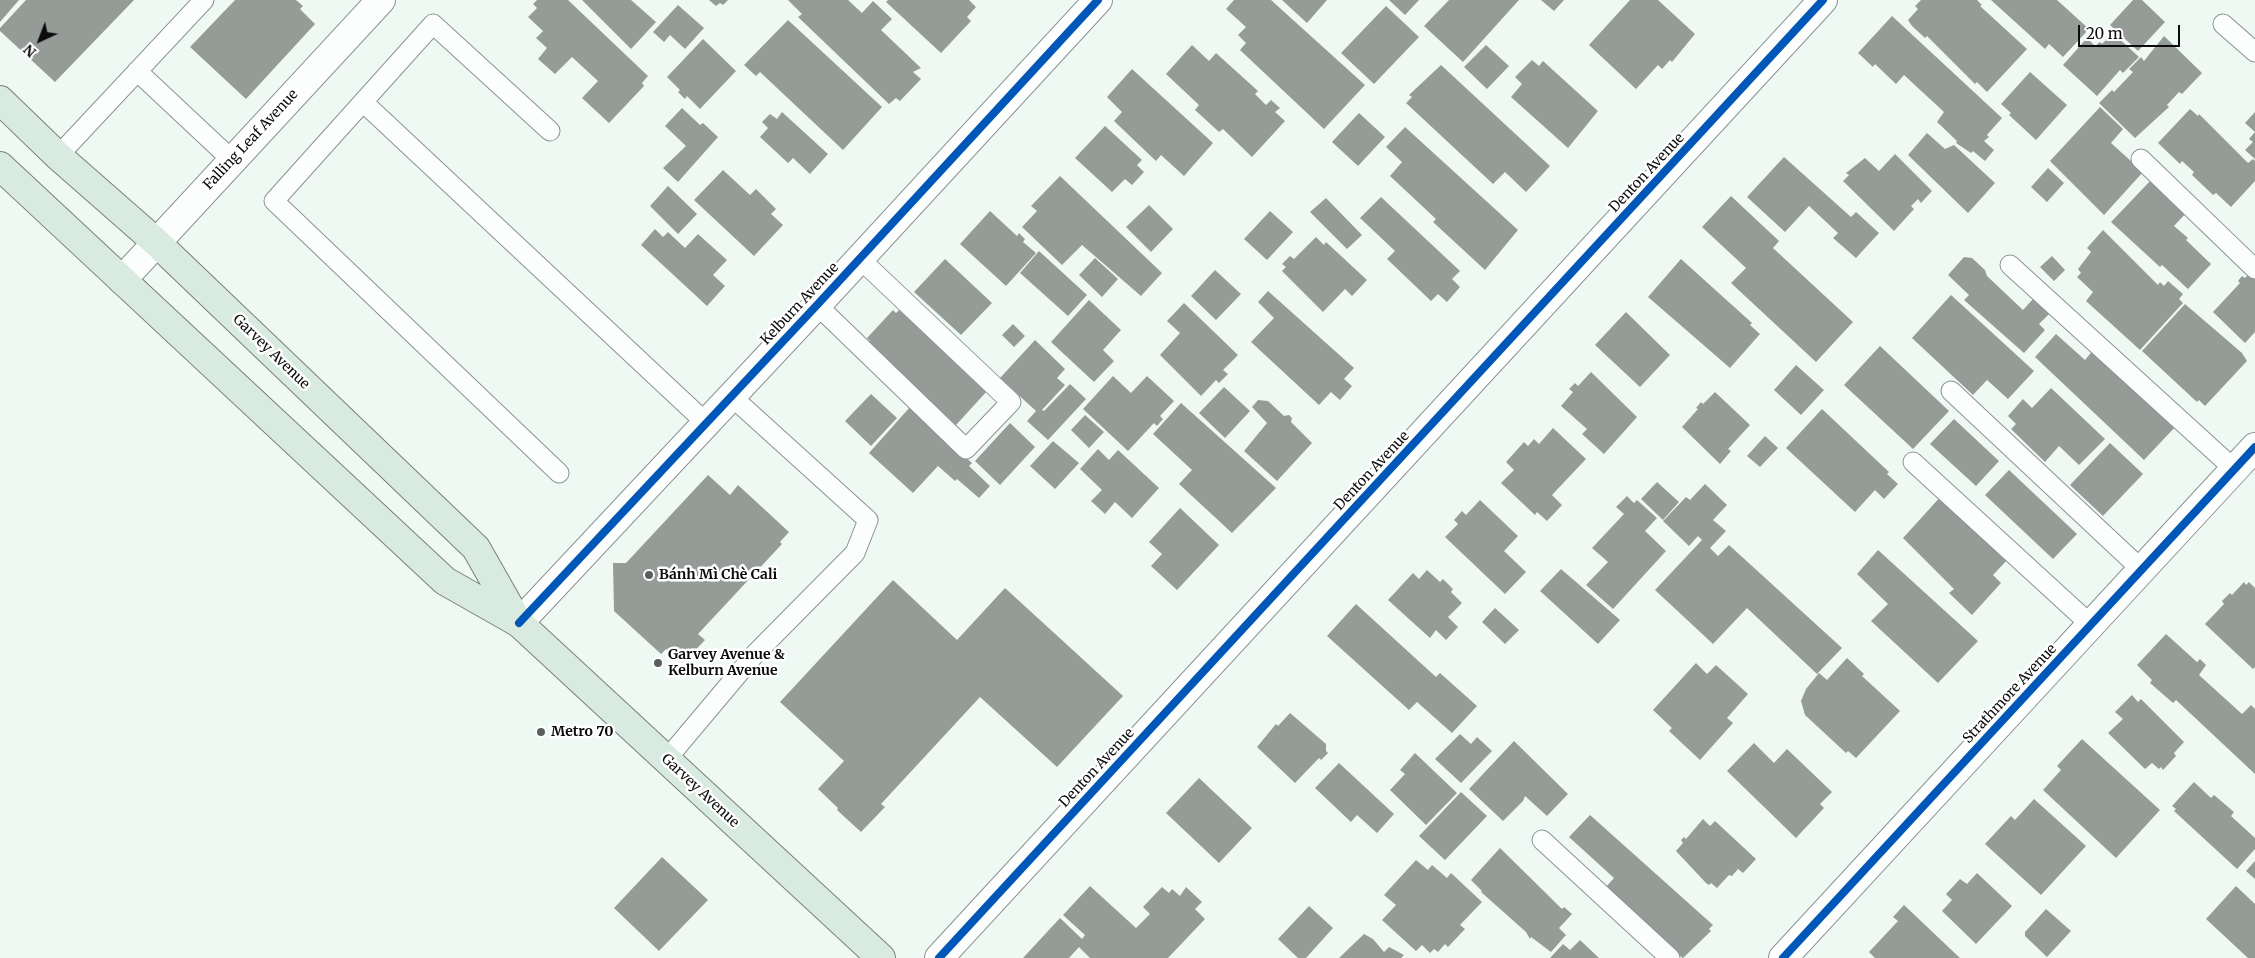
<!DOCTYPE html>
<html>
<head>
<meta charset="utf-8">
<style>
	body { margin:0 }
	#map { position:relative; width:2255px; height:958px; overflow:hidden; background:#eef9f4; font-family:Merriweather,serif }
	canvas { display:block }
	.north { position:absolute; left:15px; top:15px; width:50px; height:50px; -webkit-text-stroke:4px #fff; paint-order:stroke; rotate:223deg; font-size:14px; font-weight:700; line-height:20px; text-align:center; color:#0b0b0b }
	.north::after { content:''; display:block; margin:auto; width:18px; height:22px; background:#0b0b0b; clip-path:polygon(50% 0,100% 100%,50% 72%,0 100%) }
	.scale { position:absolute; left:2078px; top:25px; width:102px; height:22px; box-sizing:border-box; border:2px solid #0b0b0b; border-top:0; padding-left:6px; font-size:15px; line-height:18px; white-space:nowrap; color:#0b0b0b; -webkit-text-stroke:4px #fff; paint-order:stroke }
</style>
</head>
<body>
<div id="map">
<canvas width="2255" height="958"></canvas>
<div class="north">N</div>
<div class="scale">20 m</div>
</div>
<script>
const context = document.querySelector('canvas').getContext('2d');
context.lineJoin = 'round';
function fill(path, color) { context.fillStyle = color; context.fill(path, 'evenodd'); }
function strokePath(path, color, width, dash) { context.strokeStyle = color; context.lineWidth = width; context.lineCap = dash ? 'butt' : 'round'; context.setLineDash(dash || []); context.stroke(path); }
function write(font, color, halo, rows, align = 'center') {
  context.font = font + ' Merriweather,serif'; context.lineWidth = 5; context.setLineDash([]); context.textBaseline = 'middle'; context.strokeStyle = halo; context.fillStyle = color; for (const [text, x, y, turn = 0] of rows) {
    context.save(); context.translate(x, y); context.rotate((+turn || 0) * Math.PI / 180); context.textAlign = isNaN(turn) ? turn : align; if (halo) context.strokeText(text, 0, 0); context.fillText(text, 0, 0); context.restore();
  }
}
const building = new Path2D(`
	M0,0h19l-19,22z
	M26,0h108l-79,82 -55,-51v-3z
	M235,0h61l7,6 -3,3 15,15 -69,75 -56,-52z
	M537,0h31l80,76 -6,7 2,3 -35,37 -27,-25 16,-17 -26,-24 -17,17 -17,-15 9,-11 -11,-10 7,-7 -15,-14 9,-9 -4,-4z
	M582,0h49l25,22 -25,27z
	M709,0h19l-5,5 -3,-2 -4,3z
	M788,0h60l14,13 11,-12 19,18 -11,11 40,38 -8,4 8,7 -21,22 -4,-3 -7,6 -91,-87 4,-3z
	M888,0h81l7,7 -9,10 4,4 -30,32 -55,-51z
	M1234,0h37l94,85 -41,44 -84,-79 6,-7 -8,-8 8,-8 -20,-18z
	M1282,0h45l-20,23z
	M1389,0h30l-14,15z
	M1449,0h70l-56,62 -39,-36z
	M1541,0h23l-10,11z
	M1630,0h28l37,34 -23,28 -2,-2 -8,9 -4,-4 -22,24 -47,-44z
	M1921,0h56l5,5 -2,1 47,43 -40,43 -10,-10 -2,2 -48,-48 -2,2 -13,-12 -4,-6 10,-11 -3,-3z
	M1991,0h66l32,29 -26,28 -14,-13 -4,5z
	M2133,0h9l23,22 -27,29 -28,-26z
	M678,5l26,23 -19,21 -15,-14 -6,7 -11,-10z
	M1386,6l33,31 -45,47 -33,-31z
	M1892,16l110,102 -15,17 2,2 -5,4 10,9 -9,11 -12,-10 -2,2 -15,-10 1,-2 -20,-19 7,-10 -40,-37 -8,9 -21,-20 -2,3 -15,-14z
	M788,20l94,87 -39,43 -83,-78 -4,4 -12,-11z
	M2113,33l26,24 -16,16 -3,-3 -23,26 -34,-31 24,-27 8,8 5,-4 2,2z
	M2164,36l38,37 -20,21 -3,-2 -12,13 2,2 -34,31 -36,-35 13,-13 2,2 19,-20 -4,-3 12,-12 3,4z
	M703,39l33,32 -36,38 -13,-13 -2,3 -7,-7 2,-2 -13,-13z
	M1192,45l17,16 7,-8 42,38 -3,3 11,11 5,-5 9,8 -5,4 10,9 -33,36 -29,-28 -4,3 -24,-22 4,-5 -33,-31z
	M1486,45l23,21 -22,23 -23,-22z
	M1532,60l7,6 4,-5 55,50 -30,37 -57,-51 11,-13 -7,-7z
	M1441,65l109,101 -24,26 -21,-20 -12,12 -87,-81 6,-6 -3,-2z
	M1132,69l81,74 -29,33 -23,-21 -5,6 -42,-40 8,-9 -15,-15z
	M2030,72l37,33 -31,35 -27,-25 2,-2 -10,-9z
	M2100,107l23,22 -12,14 32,29 -39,43 -54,-54z
	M682,108l18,17 3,-2 15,14 -40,45 -15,-14 23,-22 -21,-20z
	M2190,109l8,7 1,-2 49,49 5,-4 2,2v20l-24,26 -15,-14 -3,2 -21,-20 2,-3 -12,-11 -2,3 -22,-21z
	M782,112l46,42 -18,20 -17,-16 -5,5 -28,-26 8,-9 -6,-6 8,-8 7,5z
	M2255,112v47l-10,-9 8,-8 -4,-3 6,-7 -10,-9z
	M1359,113l26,24 -27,29 -26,-24z
	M1105,126l37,34 -5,5 7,7 -12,13 -7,-6 -13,13 -37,-34z
	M1405,127l113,103 -33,40 -52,-48 3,-3 -46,-43 12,-14 -16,-15z
	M1927,133l18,16 9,-4 41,38 -27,30 -60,-58z
	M1895,154l37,37 -11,12 -3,-4 -7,7 3,3 -20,22 -51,-50 6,-6 -3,-2 19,-15 14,13z
	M1784,157l67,60 5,-5 23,21 -23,25 -23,-20 5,-5 -29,-27 -24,26 -38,-35z
	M2048,168l16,15 -17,19 -16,-15z
	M723,170l27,25 6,-6 20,20 -5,5 12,11 -29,31 -60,-56z
	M1060,176l102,97 -21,23 -59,-51 -20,20 -40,-38 15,-16 -6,-5z
	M2152,179l35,33 -13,14 14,12 -2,2 25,24 -23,25 -26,-24 -2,2 -49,-45z
	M668,186l29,28 -19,20 -28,-28z
	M1731,196l48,45 -6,7 80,74 -37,40 -85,-79 15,-15 -44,-41z
	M1381,197l79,74 -8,8 8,8 -13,15 -9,-8 -7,7 -44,-42 8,-8 -35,-33z
	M1326,198l36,37 -15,14 -37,-37z
	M1149,205l24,24 -22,23 -25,-25z
	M990,211l27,25 2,-3 6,6 -2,3 13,11 -30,33 -46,-42z
	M1270,211l23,21 -26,28 -23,-21z
	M655,229l8,8 5,-5 17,16 13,-14 29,26 -14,15 12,11 -18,20 -66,-61z
	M2103,230l55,55 2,-3 4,4 4,-5 15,13 -4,5 4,4 -43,47 -54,-49 7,-9 -16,-15 4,-4 -3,-4 13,-17 -4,-4z
	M1316,237l8,8 2,-3 41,38 -15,16 -7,-7 -22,23 -41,-41 4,-4 -4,-3 8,-8 4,3z
	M1039,251l48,44 -19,21 -48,-43z
	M2052,256l13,14 -11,11 -14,-14z
	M1964,257l8,1 13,12 2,6 36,34 10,-11 16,15 -10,10 6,6 -21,23 -60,-53 5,-5 -21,-20z
	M1095,258l23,21 -16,18 -23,-22z
	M945,259l47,44 -31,32 -47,-43z
	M1681,259l71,64 -2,2 10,9 -30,34 -82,-71z
	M1215,270l26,24 -25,26 -25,-24z
	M2251,272l4,4v56l-10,11 -32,-31 27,-29 -2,-2 4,-5 3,2z
	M1268,291l86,77 -10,11 8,7 -12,14 -9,-8 -12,13 -68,-63 23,-24 -16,-16z
	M1951,295l83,76 -26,28 -21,-19 -14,15 -61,-57z
	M1089,300l32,30 -18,20 11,11 -20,21 -43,-40z
	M1184,303l54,52 -15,15 5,4 -9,9 -3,-3 -15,16 -41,-41 20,-22 -13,-12z
	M2185,304l57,49 5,8 -42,45 -6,-6 -2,2 -55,-51z
	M893,310l3,3 3,-3 89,80 -32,35 -88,-81 2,-3 -3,-3z
	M1626,312l44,43 -30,32 -45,-42z
	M1013,324l12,12 -11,11 -12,-12z
	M2056,334l29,26 9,-11 83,76 -33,35 -109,-103z
	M1035,340l30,29 -8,9 8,7 -23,25 2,1 26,-27 16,15 -38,41 -21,-19 9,-10 -36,-33z
	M1880,346l69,65 -36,38 -69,-64z
	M1796,365l28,25 -23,25 -27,-25z
	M1591,372l46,45 -33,37 -22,-20 5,-5 -26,-23 12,-14 -4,-3 6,-6 3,3z
	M1113,376l18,17 16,-17 27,25 -14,15 3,3 -6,7 -3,-3 -26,28 -45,-42z
	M1224,387l26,24 -25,27 -26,-25z
	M2051,388l54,51 -26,26 -20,-19 -14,16 -34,-33 5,-5 -8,-8 15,-17 9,9z
	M1715,392l35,33 -22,24 3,2 -11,13 -38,-37 16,-18 -2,-1 5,-6 2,2z
	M871,394l26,24 -26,28 -26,-25z
	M1258,400l10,1 16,15 5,-1 3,3 -1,4 21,21 -35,38 -33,-30 23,-28 -15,-16z
	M1181,403l95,85 -44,45 -53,-49 13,-14 -39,-36z
	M910,407l62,56 -3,3 21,20 -11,12 -22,-19 -2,2 -17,-15 -25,27 -44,-40z
	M1822,409l67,63 -2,2 11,10 -14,15 -9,-9 -20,22 -69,-64z
	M1085,415l19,17 -15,16 -18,-18z
	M1954,419l45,42 -23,25 -46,-42z
	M1010,423l25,24 -35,38 -25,-24z
	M1553,428l33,31 -34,36 10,10 -15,16 -10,-9 -2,3 -34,-32 13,-13 -8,-8 18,-20 4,4 6,-7 5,5z
	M1765,436l13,12 -18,19 -13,-11z
	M1053,441l26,22 -24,26 -25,-23z
	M2110,443l33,31 -40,42 -33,-31z
	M1098,449l11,11 9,-10 41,38 -27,30 -17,-16 -10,12 -14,-13 11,-11 -22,-21z
	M2009,470l68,64 -24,25 -68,-64z
	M708,475l22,20 8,-10 51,47 -9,10 2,2 -84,90 7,6 -18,19 -7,-6 -4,5 -10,-9 -5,5 -47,-43 -1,-48h13z
	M1657,482l22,20 -16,18 -22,-21z
	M1705,484l22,21 -14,15 13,11 -16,17 8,8 11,-11 113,103 -25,26 -70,-66 -34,36 -58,-54 47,-50 -4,-4 -9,10 -26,-25 23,-24 4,3z
	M1943,494l65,65 -15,16 8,8 -29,32 -23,-22 5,-4 -51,-51z
	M1627,496l7,7 3,-3 20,18 -12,13 21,20 -53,58 -27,-24 22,-23 -16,-14 32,-34 -8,-7z
	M1480,500l38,36 -14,15 22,21 -21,22 -60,-57 13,-13 -4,-4 8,-9 4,4z
	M1180,508l39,37 -42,45 -26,-24 11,-12 -13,-12z
	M1878,550l100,91 -40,42 -67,-62 17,-17 -31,-30z
	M1561,569l59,51 -22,24 -58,-53z
	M1427,570l13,12 3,-3 10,10 -2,3 11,11 -14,14 10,10 -12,13 -10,-10 -6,8 -42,-38 25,-27 6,6z
	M893,580l64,60 48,-52 118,108 -66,71 -77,-70 -99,107 4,3 -24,25 -24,-22 1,-2 -20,-19 26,-28 -64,-59z
	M2244,582l2,3 3,-3 6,6v79l-2,2 -48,-45 19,-20 -2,-3 8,-8 2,2z
	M1356,604l80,73 4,-4 37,33 -25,27 -35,-31 -8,8 -82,-74z
	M1495,608l24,22 -14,14 -23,-22z
	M2166,634l31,28 3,-3 6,6 -7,10 43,39 9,-9 4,4v65l-79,-74 -3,3 -23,-20 2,-3 -15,-15z
	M1847,658l17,16 -2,2 38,35 -44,47 -8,-7 -2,2 -41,-38 -4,-14 5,-12 13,-16 8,7z
	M1696,663l11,11 9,-9 32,29 -21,24 6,5 -33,37 -31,-29 3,-3 -19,-18z
	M2132,695l6,7 3,-3 43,43 -10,11 2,3 -13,14 -2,-3 -2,2 -7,-6 -7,6 -37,-36 15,-14 -8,-7z
	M1290,713l36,31v7l2,2 -7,7 -2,-2 -24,25 -38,-36 19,-23 2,2z
	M1460,734l11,10 6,-7 15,14 -31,32 -26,-24z
	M2082,739l78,71 -44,48 -73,-68 18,-20 -4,-4z
	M1514,741l54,53 -21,22 -22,-20 -2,5 -20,20 -34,-32z
	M1754,743l20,20 13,-14 45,43 -12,12 4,4 -28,30 -69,-67z
	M1415,753l42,40 -31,32 -36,-35 15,-16 -5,-4z
	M1339,763l55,51 -17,19 -20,-18 -6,7 -36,-34z
	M1199,778l53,50 -33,35 -53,-50z
	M2194,782l17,16 3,-3 20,17 -3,4 24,22v11l-18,20 -63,-58 2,-2 -4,-3z
	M1461,792l26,24 -42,44 -26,-24z
	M2034,799l52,47 -45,49 -56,-51 26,-28 4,4z
	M1590,815l123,110 -4,4 2,2 -28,27 -14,-10 -64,-60 9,-10 -45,-41z
	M1703,819l7,7 5,-5 41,38 -13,14 -5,-4 -6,7 -3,-1 -12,13 -6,-5 -2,2 -3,-2 -30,-32 7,-8 -2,-3 3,-3 2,2z
	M1500,848l62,61 2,-2 8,7 -13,14 7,7 -15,17 -20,-15 -1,2 -4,-7 -45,-40 1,-1 -11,-11z
	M662,857l46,43 -49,51 -45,-43z
	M1416,860l12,10 4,-5 15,13 4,-5 31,29 -22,23 5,4 -17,18 -3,-3 -7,8 -4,-3 -4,4 -8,-8 -6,6 -34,-31 14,-15 -12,-10z
	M2255,861v18l-9,-8z
	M1977,873l35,33 -36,38 -34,-33 10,-11 -6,-6 14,-15 7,5z
	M1090,886l46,42 14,-14 -7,-7 19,-20 7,6 3,-4 8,7 6,-9 16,15 -7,7 10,10 -37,39h-78l-11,-11 -10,11h-46l37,-40 22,21 3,-4 -22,-20z
	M2236,886l19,18v54h-7l-42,-39z
	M1904,905l56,53h-85l-6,-6 29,-31 -5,-4z
	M1309,906l24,22 -27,30h-8l-20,-19z
	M2046,909l25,22 -24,26 -22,-21v-4z
	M1364,934l9,5 11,13 5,-5 15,8 -3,3h-62z
	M1580,940l19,18h-49l13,-14 7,6z`);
const lane = new Path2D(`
	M2223,24l32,28
	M137,71l95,89
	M363,102l342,320
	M550,131l-117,-107 -159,177 285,272
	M58,156l146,-156
	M2141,159l114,110
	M2010,265l224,204
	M817,305l149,144 45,-47 -152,-144
	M1951,391l191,179
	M1913,462l178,163
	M666,760l89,-106 100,-101 13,-33 -138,-125
	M1542,840l128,118`);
const street = new Path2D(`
	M122,280l259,-280
	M519,623l298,-318 281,-305
	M939,958l884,-958
	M1783,958l472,-511`);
const primary = new Path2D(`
	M0,100l58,56 98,86 320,306 42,74
	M0,166l445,415 74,42 362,335`);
const cycleway = new Path2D(`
	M519,623l298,-318 281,-305
	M939,958l884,-958
	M1783,958l472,-511`);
const markers = [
	[649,575,5,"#5a5e5d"],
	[658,663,5,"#5a5e5d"],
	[541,732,5,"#5a5e5d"]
];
const streetNames = [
	["Falling Leaf Avenue",251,140,-47],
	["Denton Avenue",1647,173,-47],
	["Kelburn Avenue",800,304,-47],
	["Garvey Avenue",271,352,44],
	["Denton Avenue",1372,471,-47],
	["Strathmore Avenue",2010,694,-47],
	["Denton Avenue",1097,768,-47],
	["Garvey Avenue",700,791,43]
];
const poiNames = [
	["Bánh Mì Chè Cali",659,575],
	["Garvey Avenue &",668,655],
	["Kelburn Avenue",668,671],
	["Metro 70",551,732]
];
fill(building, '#959c98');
strokePath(lane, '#8d9290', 21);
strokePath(street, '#8d9290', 30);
strokePath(primary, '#7a7f7d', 30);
strokePath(lane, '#fcfefd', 19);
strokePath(street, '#fcfefd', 28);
strokePath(primary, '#d9eae1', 28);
strokePath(cycleway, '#0057b8', 8);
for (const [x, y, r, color] of markers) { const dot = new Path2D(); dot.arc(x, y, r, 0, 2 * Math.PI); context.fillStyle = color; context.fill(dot); strokePath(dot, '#fff', 2); }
write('14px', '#0b0b0b', '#fff', streetNames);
write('bold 14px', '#0b0b0b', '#fff', poiNames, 'left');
</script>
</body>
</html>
